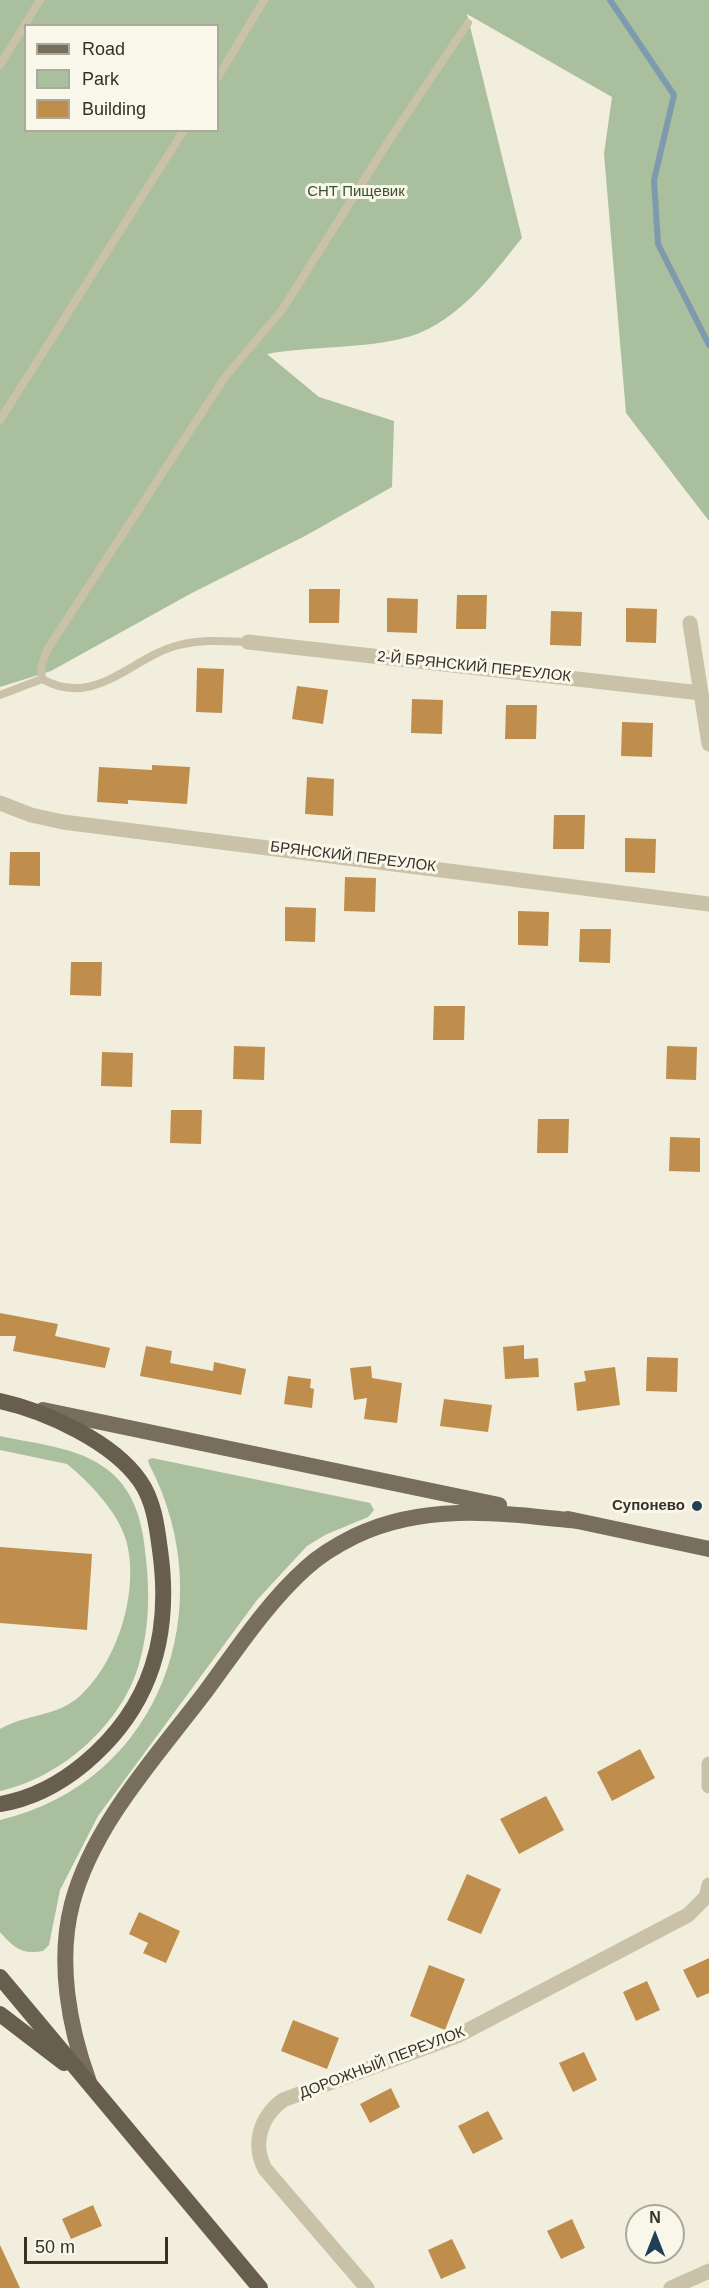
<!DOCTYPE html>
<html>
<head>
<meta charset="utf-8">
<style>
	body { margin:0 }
	#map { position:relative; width:709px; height:2288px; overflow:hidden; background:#f1eedd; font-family:Arial,sans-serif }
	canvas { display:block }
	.legend { position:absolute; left:24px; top:24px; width:195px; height:108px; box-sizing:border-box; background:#f9f7e9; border:2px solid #aba89c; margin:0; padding:8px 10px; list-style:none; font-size:18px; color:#363129 }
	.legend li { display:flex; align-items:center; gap:12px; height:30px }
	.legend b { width:30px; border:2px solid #aba89c }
	.north { position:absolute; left:625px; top:2204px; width:60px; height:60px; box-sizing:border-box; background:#f9f7e9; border:2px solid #aba89c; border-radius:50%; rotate:0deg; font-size:16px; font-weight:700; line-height:24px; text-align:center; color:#363129 }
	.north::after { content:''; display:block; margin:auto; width:21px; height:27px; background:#204056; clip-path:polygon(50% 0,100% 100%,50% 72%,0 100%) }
	.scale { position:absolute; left:24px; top:2237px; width:144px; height:27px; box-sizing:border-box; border:3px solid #363129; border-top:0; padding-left:8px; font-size:18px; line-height:21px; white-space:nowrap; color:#363129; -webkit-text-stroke:4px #f9f7e9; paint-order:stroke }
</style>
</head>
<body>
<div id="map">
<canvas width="709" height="2288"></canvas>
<ul class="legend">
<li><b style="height:8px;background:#776e5b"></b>Road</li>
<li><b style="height:16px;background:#a9bf9e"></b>Park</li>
<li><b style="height:16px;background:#c08e4c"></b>Building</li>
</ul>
<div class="north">N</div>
<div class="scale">50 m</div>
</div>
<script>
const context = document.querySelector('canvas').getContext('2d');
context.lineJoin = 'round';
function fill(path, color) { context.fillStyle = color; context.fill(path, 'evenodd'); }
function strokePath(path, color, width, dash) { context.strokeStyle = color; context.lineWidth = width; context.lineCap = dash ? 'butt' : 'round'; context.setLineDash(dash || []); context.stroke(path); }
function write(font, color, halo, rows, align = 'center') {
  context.font = font + ' Arial,sans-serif'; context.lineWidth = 6; context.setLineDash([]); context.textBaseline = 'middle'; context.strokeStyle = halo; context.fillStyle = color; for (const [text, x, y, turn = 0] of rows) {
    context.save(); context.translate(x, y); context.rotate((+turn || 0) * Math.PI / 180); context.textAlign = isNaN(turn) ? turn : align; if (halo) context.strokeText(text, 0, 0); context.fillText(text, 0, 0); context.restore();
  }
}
const green = new Path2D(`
	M0,0h709v521l-83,-108 -22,-259 8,-57 -145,-83 55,224c-32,40 -69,90 -122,101 -43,10 -90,7 -133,15l52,43 75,24 -2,66 -87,49 -115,58 -139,77 -51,16zM26,26h192v104h-192z
	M0,1436c36,8 79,11 108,34 28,22 35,55 38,89 4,36 3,70 -7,105 -17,60 -78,114 -139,127v-62c25,-15 57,-12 80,-33 38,-35 60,-106 46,-156 -8,-28 -37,-58 -59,-76l-67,-14z
	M152,1458l218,45 4,7 -6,7 -43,18 -18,11 -50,54 -159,216 -38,74 -11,55 -6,6c-21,4 -30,-4 -43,-19v-112c162,-38 223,-215 149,-356l-1,-4z`);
const stream = new Path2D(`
	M610,0l64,95 -20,85 4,64 51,101`);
const building = new Path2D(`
	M309,589h31l-1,34h-30z
	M457,595h30l-1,34h-30z
	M387,598l31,1 -1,34 -30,-1z
	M626,608l31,1 -1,34 -30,-1z
	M551,611l31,1 -1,34 -31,-1z
	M197,668l27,1 -2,44 -26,-1z
	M297,686l31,4 -5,34 -31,-5z
	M412,699l31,1 -1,34 -31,-1z
	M506,705h31l-1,34h-31z
	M622,722l31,1 -1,34 -31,-1z
	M152,765l38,2 -3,37 -59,-4v4l-31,-2 2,-35 53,3z
	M307,777l27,2 -1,37 -28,-2z
	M554,815h31l-1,34h-31z
	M625,838l31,1 -1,34 -30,-1z
	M10,852h30v34l-31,-1z
	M345,877l31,1 -1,34 -31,-1z
	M285,907l31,1 -1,34 -30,-1z
	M518,911l31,1 -1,34 -30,-1z
	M580,929h31l-1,34 -31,-1z
	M71,962h31l-1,34 -31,-1z
	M434,1006h31l-1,34h-31z
	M234,1046l31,1 -1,33 -31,-1z
	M667,1046l30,1 -1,33 -30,-1z
	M102,1052l31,1 -1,34 -31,-1z
	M171,1110h31l-1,34 -31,-1z
	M538,1119h31l-1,34h-31z
	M670,1137l30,1v34l-31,-1z
	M0,1313l58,11 -3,12 55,12 -5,20 -92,-17 3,-15h-16z
	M524,1345v14l14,-1 1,19 -34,2 -2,-32z
	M146,1346l26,5 -2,12 43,8 1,-9 32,7 -5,26 -101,-19z
	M647,1357l31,1 -1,34 -31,-1z
	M371,1366l1,12 30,5 -5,40 -33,-4 3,-21 -13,2 -4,-32z
	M615,1367l5,38 -43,6 -3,-28 12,-2 -2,-10z
	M288,1376l23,3 -1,9 4,1 -2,19 -28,-4z
	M444,1399l48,6 -4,27 -48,-6z
	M0,1547l92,7 -5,76 -87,-7z
	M640,1749l15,29 -43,23 -15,-29z
	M546,1796l18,34 -45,24 -19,-35z
	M467,1874l34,15 -20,45 -34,-14z
	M139,1912l41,19 -14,32 -23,-10 5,-10 -19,-9z
	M709,1958v35l-12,5 -14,-28z
	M429,1965l36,14 -20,51 -35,-14z
	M647,1981l13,29 -24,11 -13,-29z
	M293,2020l46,18 -12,31 -46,-18z
	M584,2052l13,28 -24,12 -14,-29z
	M391,2088l9,19 -30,16 -10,-19z
	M488,2111l15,28 -30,15 -15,-28z
	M93,2205l9,21 -31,13 -9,-20z
	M572,2219l13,29 -24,11 -14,-28z
	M452,2239l14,29 -25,11 -13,-29z
	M0,2245l20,43h-20z`);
const service = new Path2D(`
	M0,65l40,-65
	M218,77l46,-77
	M0,420l184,-290
	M248,642c-23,-1 -46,-3 -69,3 -48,12 -83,64 -137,34l-1,-12 6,-17 178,-273 57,-67 108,-171 78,-116
	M0,695l42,-16`);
const minor = new Path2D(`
	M690,623l19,121
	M248,642l453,51
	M0,803l31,12 32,7 646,82
	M709,1764v22
	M367,2288l-102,-119c-13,-25 -5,-52 18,-69l174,-64 231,-121 18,-18 3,-12
	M671,2288l38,-17`);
const primary = new Path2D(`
	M43,1410l456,95
	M568,1519l141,30
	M89,2082c-20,-55 -32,-120 -17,-178 21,-80 85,-148 134,-213 31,-42 61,-88 100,-123 14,-13 31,-23 49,-32 70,-34 148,-23 222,-15`);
const trunk = new Path2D(`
	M0,1401c46,10 113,41 140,80 14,20 17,46 20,69 12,85 -8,157 -75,213 -24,20 -54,36 -85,41
	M0,1977l260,311
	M0,2014l64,49`);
const markers = [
	[697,1506,6,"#204056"]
];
const parkNames = [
	["СНТ Пищевик",356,192]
];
const streetNames = [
	["2-Й БРЯНСКИЙ ПЕРЕУЛОК",474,667,6],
	["БРЯНСКИЙ ПЕРЕУЛОК",353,857,7],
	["ДОРОЖНЫЙ ПЕРЕУЛОК",382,2063,-21]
];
const poiNames = [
	["Супонево",685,1506]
];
fill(green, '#a9bf9e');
strokePath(stream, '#7d9bad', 6);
fill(building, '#c08e4c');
strokePath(service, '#c9c2a9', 8);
strokePath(minor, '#c9c2a9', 15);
strokePath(primary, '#776e5b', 16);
strokePath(trunk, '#675e4e', 16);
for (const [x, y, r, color] of markers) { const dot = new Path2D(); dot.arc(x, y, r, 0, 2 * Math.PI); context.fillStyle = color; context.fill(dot); strokePath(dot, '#f9f7e9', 2); }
write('15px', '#39532e', '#f9f7e9', parkNames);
write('15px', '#363129', '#f9f7e9', streetNames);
write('bold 15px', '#363129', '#f9f7e9', poiNames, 'right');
</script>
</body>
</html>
